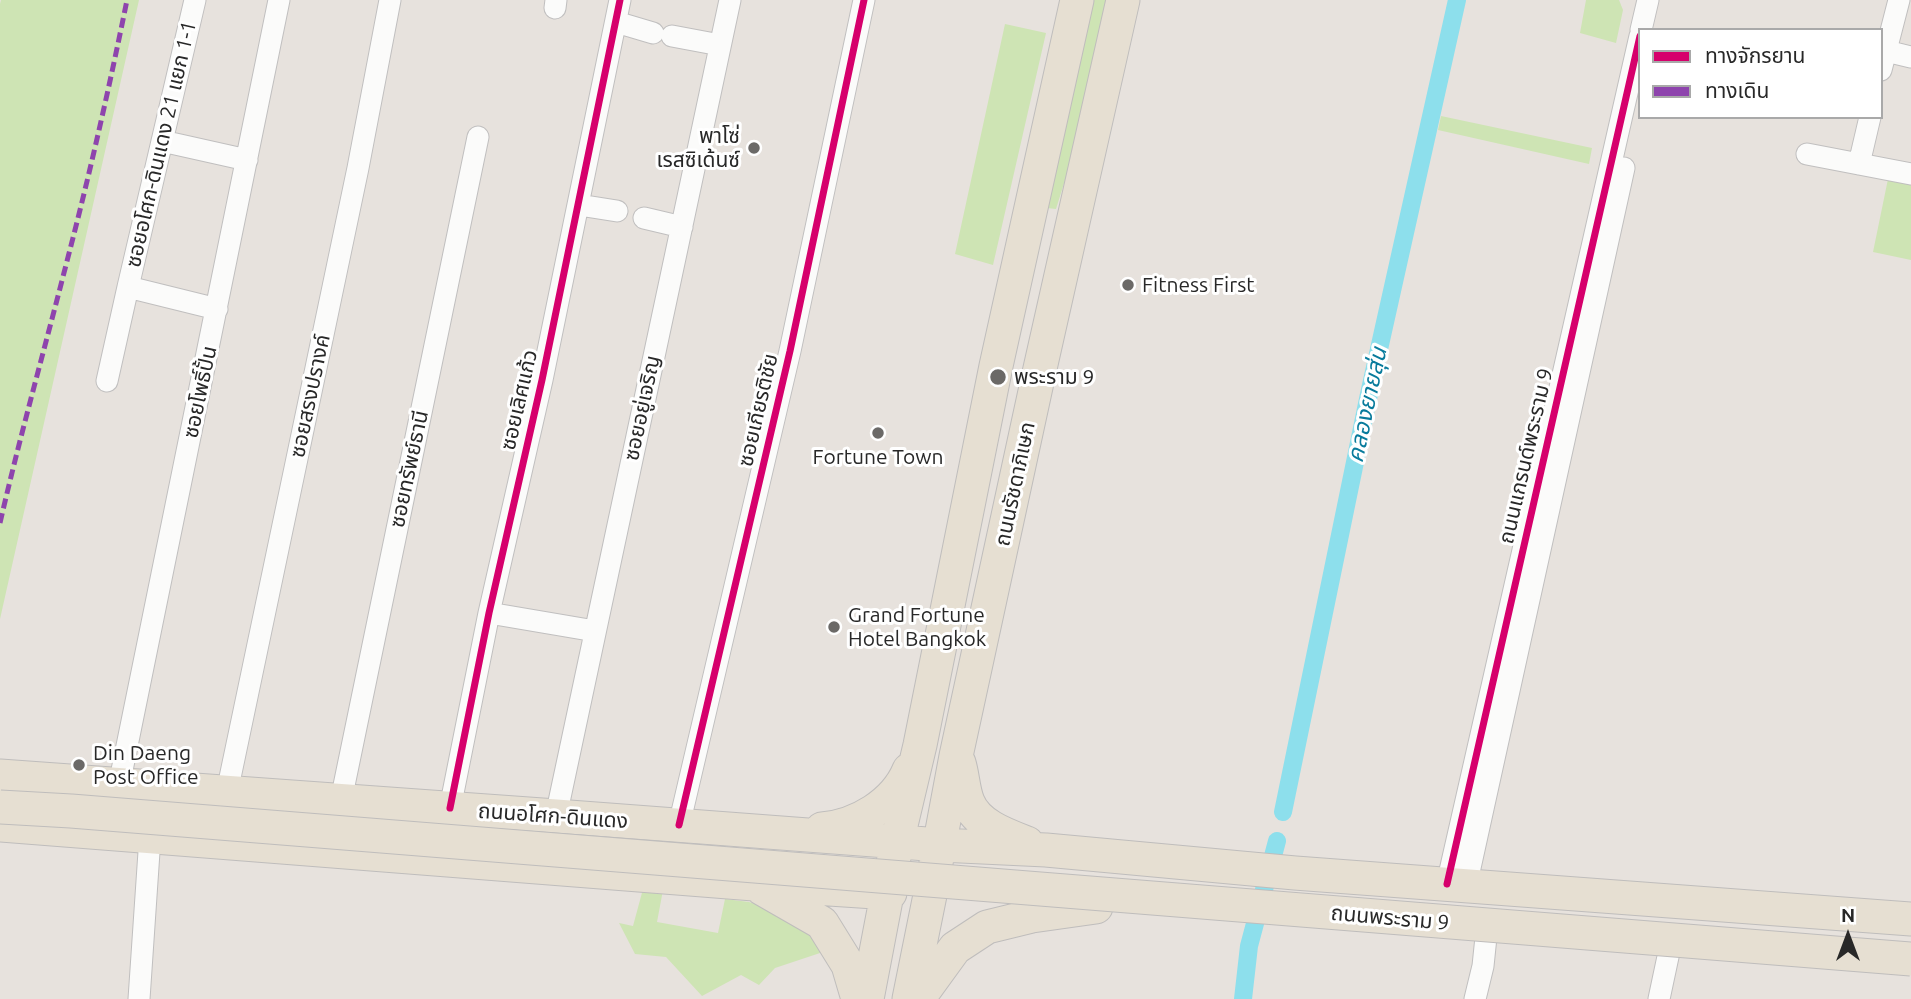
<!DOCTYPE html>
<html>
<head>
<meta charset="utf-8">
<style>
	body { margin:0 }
	#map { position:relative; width:1911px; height:999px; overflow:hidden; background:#e7e2dd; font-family:Ubuntu,"Noto Sans Thai",sans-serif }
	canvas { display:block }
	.legend { position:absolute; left:1638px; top:28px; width:245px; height:91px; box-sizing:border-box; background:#fff; border:2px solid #a9a9a9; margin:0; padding:9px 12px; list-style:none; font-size:21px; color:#282828 }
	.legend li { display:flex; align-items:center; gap:14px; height:35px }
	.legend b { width:35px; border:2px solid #a9a9a9 }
	.north { position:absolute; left:1813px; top:901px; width:70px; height:70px; -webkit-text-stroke:5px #fff; paint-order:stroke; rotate:0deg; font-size:19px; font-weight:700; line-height:28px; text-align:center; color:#282828 }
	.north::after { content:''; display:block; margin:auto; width:24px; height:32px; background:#282828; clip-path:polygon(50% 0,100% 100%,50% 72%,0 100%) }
</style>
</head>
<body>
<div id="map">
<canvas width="1911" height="999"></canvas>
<ul class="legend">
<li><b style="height:9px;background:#d6006c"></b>ทางจักรยาน</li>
<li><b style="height:9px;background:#8e44ad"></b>ทางเดิน</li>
</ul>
<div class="north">N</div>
</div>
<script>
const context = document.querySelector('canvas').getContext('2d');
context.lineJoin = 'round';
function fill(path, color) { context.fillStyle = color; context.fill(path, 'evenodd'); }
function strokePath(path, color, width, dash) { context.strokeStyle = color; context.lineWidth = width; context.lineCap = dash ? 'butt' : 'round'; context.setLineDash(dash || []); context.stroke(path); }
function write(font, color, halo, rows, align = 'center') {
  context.font = font + ' Ubuntu,"Noto Sans Thai",sans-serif'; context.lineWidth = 6; context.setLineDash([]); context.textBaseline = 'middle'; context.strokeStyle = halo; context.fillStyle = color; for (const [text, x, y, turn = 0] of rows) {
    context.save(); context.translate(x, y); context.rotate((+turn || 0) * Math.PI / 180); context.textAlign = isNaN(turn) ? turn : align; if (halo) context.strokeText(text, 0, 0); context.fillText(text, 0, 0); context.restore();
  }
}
const green = new Path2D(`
	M1,0h138l-139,619v-615z
	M1089,0h21l-40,164 -14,45 -9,-1z
	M1586,0h33l4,10 -7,33 -36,-10z
	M1005,24l41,9 -53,232 -38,-11z
	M1441,116l151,32 -3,16 -151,-34z
	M1888,179l23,5v76l-38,-8z
	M643,889l20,1 -6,32 61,11 7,-34 24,3 40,13 30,28 4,9 -48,16 -16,17 -18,-10 -39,21 -36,-39 -31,-3 -16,-31 14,3z`);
const canal = new Path2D(`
	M1283,812l86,-418 88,-394
	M1243,999l6,-53 28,-105`);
const street = new Path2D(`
	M555,8l1,-8
	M616,22l37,11
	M1641,30l7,-30
	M672,36l48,9
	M1886,51l25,6
	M1881,70l18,-70
	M162,141l85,19
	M1807,154l104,20
	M1859,164l11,-47
	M579,205l38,6
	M644,218l38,9
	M128,287l67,-287
	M107,381l21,-94 89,22
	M489,613l106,18
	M119,785l160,-785
	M227,792l131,-624 32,-168
	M341,800l137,-663
	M450,808l39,-195 53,-233 78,-380
	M556,816l174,-816
	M679,825l111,-474 74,-351
	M1447,884l193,-848
	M1466,886l158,-718
	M139,999l11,-162
	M1475,999l8,-33 3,-29
	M1659,999l10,-47`);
const primary = new Path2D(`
	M959,763c4,13 4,27 9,39 9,23 38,33 59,41
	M0,776l556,40 384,29 106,5 249,23 616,46
	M0,825l754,59 136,9
	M822,829c35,-3 73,-25 87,-59
	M761,888l61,35 26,42 10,34
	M867,999l30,-157 23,-97 76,-379 81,-366
	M909,999l21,-104 26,-139 83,-383 84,-373
	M918,999l37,-51 32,-21 45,-11 64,-9`);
const primaryBridge = new Path2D(`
	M0,807l71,4 1840,148`);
const quiet = new Path2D(`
	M0,523c20,-87 44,-172 66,-258 23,-88 43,-176 61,-265`);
const cycleway = new Path2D(`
	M450,808l39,-195 53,-233 78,-380
	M679,825l111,-474 74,-351
	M1447,884l193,-848`);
const markers = [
	[754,148,7,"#6b6967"],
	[1128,285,7,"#6b6967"],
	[998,377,9,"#6b6967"],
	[878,433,7,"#6b6967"],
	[834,627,7,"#6b6967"],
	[79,765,7,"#6b6967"]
];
const poiNames = [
	["พาโซ่",740,136,"right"],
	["เรสซิเด้นซ์",740,160,"right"],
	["Fitness First",1142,285],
	["พระราม 9",1014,377],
	["Fortune Town",878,457,"center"],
	["Grand Fortune",848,615],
	["Hotel Bangkok",848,639],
	["Din Daeng",93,753],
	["Post Office",93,777]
];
const streetNames = [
	["ซอยอโศก-ดินแดง 21 แยก 1-1",161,144,-77],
	["ซอยโพธิ์ปั้น",200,392,-78],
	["ซอยสรงปรางค์",310,396,-78],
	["ซอยเลิศแก้ว",519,400,-77],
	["ซอยอยู่เจริญ",642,408,-78],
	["ซอยเกียรติชัย",758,410,-77],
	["ถนนแกรนด์พระราม 9",1526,456,-77],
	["ซอยทรัพย์ธานี",409,469,-78],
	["ถนนรัชดาภิเษก",1015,484,-78],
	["ถนนอโศก-ดินแดง",553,816,4],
	["ถนนพระราม 9",1390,918,5]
];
const waterNames = [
	["คลองยายสุ่น",1367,405,-78]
];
fill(green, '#cee4b4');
strokePath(canal, '#8ddfec', 18);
strokePath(street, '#c0bfbf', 23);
strokePath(primary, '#bfbdbc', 35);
strokePath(street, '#fbfbfa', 21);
strokePath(primary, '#e6dfd2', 33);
strokePath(primaryBridge, '#bfbdbc', 35, []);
strokePath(primaryBridge, '#e6dfd2', 33);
strokePath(quiet, '#8e44ad', 5, [10, 5]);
strokePath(cycleway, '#d6006c', 7);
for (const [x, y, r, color] of markers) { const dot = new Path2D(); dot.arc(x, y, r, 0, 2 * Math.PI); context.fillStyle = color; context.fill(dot); strokePath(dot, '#fff', 2.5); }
write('21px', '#282828', '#fff', poiNames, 'left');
write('21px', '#282828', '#fff', streetNames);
write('italic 23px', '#087b9c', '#fff', waterNames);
</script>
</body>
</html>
